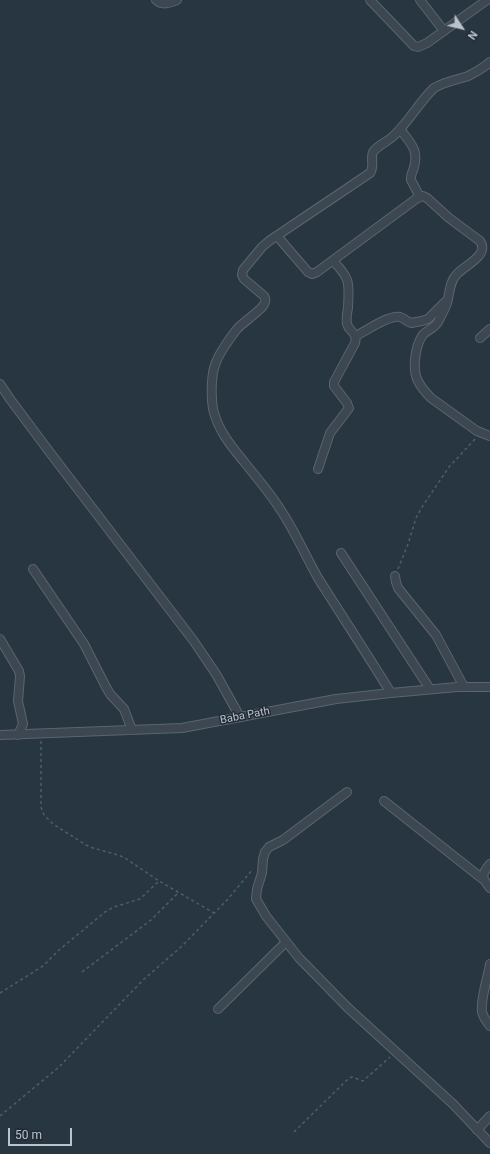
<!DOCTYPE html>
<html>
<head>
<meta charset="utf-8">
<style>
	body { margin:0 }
	#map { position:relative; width:490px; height:1154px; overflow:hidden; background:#283641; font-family:Roboto,sans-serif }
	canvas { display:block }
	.north { position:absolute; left:442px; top:8px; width:40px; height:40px; -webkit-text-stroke:3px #212c37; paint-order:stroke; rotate:125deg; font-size:11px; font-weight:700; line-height:16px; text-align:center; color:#bac2cb }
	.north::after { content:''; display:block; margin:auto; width:14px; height:18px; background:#bac2cb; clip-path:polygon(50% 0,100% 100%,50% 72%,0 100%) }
	.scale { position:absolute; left:8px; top:1128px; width:64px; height:18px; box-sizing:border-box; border:2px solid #bac2cb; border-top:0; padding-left:5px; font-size:12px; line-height:14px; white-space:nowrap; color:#bac2cb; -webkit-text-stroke:3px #212c37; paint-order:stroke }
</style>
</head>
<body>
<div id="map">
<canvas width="490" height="1154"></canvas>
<div class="north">N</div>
<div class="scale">50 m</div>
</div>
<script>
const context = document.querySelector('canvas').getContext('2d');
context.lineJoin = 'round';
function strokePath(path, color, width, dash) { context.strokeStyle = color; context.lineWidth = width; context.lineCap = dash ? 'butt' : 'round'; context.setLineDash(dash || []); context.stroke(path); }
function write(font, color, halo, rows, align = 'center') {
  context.font = font + ' Roboto,sans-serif'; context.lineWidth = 3; context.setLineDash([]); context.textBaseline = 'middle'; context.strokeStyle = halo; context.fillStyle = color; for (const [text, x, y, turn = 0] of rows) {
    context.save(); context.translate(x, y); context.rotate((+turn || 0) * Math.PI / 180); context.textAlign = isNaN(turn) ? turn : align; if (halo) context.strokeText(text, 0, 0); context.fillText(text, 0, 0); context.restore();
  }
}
const path = new Path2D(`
	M398,569l10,-25 8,-26 6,-11 27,-40 27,-29
	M41,741v66l3,8 9,9 33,21 7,3 25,7 7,3 34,23 55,32
	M82,972l69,-52 28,-28
	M0,993l43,-27 16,-16 46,-38 9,-5 26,-8 19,-18
	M0,1116l59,-49 84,-87 38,-33 46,-47 26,-31
	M294,1132l55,-54 3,-1 11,4 27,-24`);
const street = new Path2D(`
	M156,0c6,6 14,3 21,0
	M370,0l44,46 4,1 9,-4 60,-43
	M420,0l24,31
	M400,129c10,14 19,20 14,38 -1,5 -4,8 -3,13l9,17
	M277,236l31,36 4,2 5,-2 99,-73 7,-3 4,2 22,20 31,23c10,14 -16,25 -23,33 -8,8 -7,19 -10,29 -2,6 -6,13 -9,19 -4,7 -12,8 -16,14 -7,11 -10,34 -4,45 3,6 8,12 13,17l46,33 13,5
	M356,336c10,-5 32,-21 44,-19 4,1 7,5 11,6l11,-2 6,-2 17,-17
	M480,338l10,-9
	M0,384l10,15 38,51 145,190 23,34 24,43
	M318,469l12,-36 16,-21 3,-4 -2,-5 -13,-17v-4l21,-39c3,-11 -6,-11 -8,-19 -1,-5 0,-11 1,-16 1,-25 3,-29 -15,-47
	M341,553l89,136
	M33,569l51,75 22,43 4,7 14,15 8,21
	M395,576l1,6 2,6 38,47 28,52
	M0,639l19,32 1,5 -2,25 5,23 -5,11
	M391,693c-24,-39 -49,-77 -73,-115 -13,-23 -23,-47 -38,-69 -10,-16 -23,-31 -35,-46 -13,-16 -27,-32 -32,-54 -2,-12 -2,-33 2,-44 4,-12 15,-27 22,-36 6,-7 27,-20 28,-27 1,-3 0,-4 -1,-6l-20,-17 -2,-4 1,-5 19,-23 7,-6 101,-68c5,-7 0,-14 3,-21 4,-6 12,-9 18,-14 16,-13 27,-35 43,-50 10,-6 22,-8 34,-12 8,-4 15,-8 22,-14
	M0,735l182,-7 154,-29 55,-6 66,-6h33
	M347,792l-64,48 -14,7 -4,5 -2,7 -1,14 -5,16 -1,10 10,17 33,42 9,9 39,40 106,97 37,39
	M384,801l100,79
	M490,864c-9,11 -9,13 0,24
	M490,964c-2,13 -10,36 -8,48 1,5 5,10 8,14
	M218,1009l68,-67
	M477,1130l13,-14`);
const streetNames = [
	["Baba Path",245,716,-11]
];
strokePath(street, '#5b656f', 10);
strokePath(path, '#4b6061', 1.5, [3, 3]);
strokePath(street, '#3d4751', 8);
write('11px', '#bac2cb', '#212c37', streetNames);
</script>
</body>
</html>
